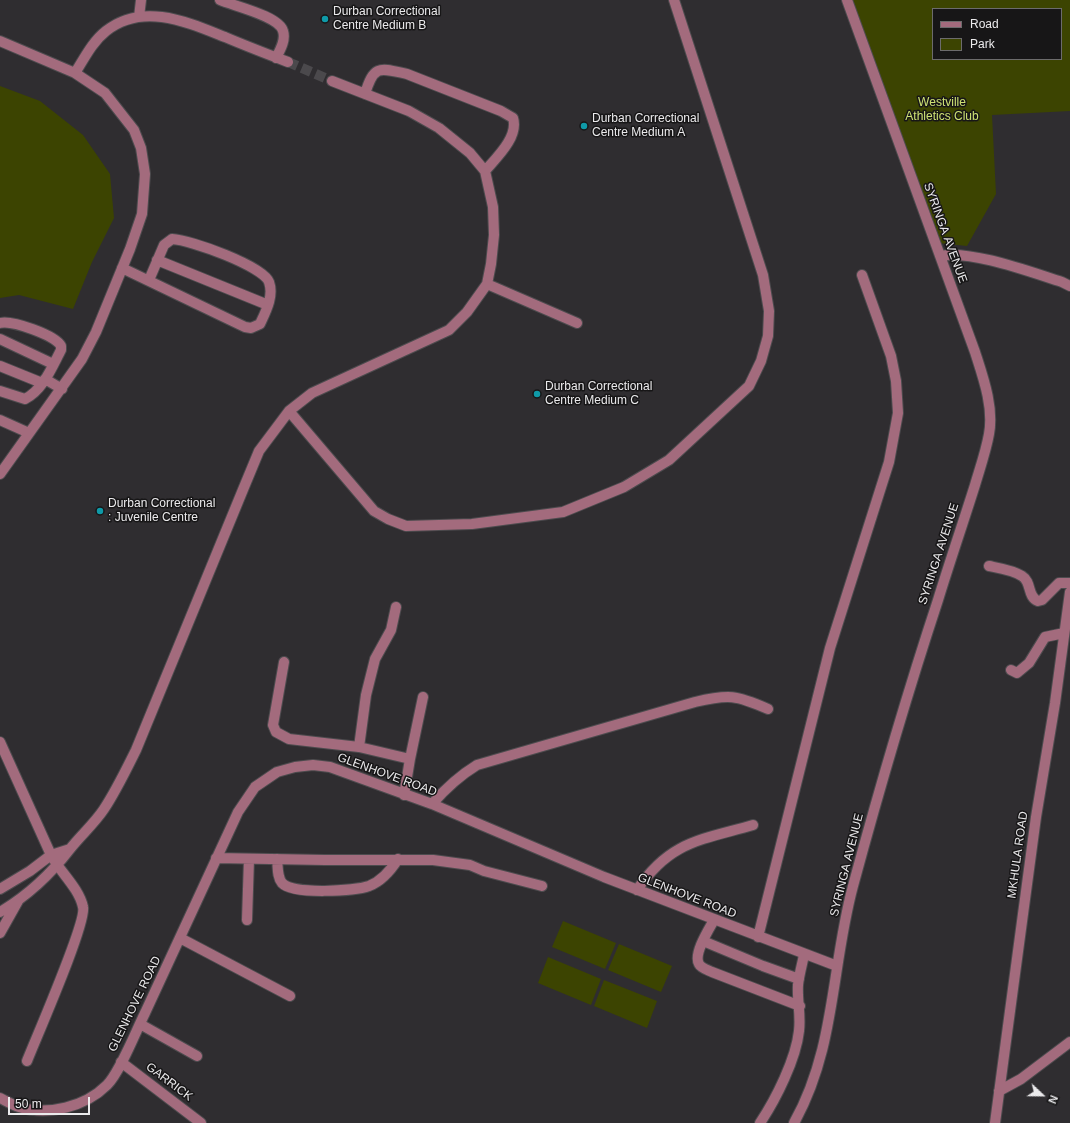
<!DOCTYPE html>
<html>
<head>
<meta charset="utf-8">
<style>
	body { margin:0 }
	#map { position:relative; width:1070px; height:1123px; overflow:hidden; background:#2f2d30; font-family:Arial,sans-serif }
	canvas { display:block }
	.legend { position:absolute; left:932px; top:8px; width:130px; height:52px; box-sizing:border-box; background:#171617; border:1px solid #6c6b6c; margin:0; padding:5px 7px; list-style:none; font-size:12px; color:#ebeaec }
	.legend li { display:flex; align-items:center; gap:8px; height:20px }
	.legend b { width:20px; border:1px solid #6c6b6c }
	.north { position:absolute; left:1022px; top:1075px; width:40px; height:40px; -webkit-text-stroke:3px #171617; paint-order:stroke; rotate:112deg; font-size:11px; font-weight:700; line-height:16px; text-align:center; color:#ebeaec }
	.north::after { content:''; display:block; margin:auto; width:14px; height:18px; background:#ebeaec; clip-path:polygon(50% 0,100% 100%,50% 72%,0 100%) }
	.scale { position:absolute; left:8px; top:1097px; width:82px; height:18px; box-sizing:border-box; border:2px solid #ebeaec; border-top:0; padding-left:5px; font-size:12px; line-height:14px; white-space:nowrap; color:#ebeaec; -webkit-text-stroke:3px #171617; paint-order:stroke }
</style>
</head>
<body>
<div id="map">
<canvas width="1070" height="1123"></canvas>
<ul class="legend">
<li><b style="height:5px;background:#a36b7d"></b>Road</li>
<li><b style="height:11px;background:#3c4401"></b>Park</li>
</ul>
<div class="north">N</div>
<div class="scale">50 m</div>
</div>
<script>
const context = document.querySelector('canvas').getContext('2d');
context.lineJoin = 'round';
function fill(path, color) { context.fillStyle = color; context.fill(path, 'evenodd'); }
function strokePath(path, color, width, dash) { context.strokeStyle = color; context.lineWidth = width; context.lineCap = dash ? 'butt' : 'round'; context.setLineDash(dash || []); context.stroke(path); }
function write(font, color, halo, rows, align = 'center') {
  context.font = font + ' Arial,sans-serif'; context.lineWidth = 3; context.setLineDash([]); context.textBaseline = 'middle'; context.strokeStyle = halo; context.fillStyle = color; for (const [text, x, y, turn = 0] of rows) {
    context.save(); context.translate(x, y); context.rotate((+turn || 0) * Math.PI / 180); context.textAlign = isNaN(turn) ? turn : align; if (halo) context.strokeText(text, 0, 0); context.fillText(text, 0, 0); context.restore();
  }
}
const green = new Path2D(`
	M848,0h222v111l-78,4 4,79 -29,52 -29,-3zM933,9h128v50h-128z
	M0,86l40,15 43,34 27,39 4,44 -22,44 -19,47 -54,-14 -19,3z
	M563,921l53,22 -11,26 -53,-22z
	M619,944l53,22 -11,26 -53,-22z
	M548,957l53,22 -10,26 -53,-22z
	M604,980l53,21 -10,27 -53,-22z`);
const minorTunnel = new Path2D(`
	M288,62l44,19`);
const minor = new Path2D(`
	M220,0c14,6 59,16 63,31 3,9 -3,19 -7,27
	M139,17l2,-17
	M0,41l75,32
	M365,94c9,-30 15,-26 42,-20l94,37 12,7c6,19 -17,40 -28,53
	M940,256c32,-6 90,16 122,26l8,4
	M157,260l111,45
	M122,268l123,59 6,1 9,-4c6,-13 14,-28 9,-42 -6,-16 -78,-42 -97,-43l-8,6 -15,35
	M487,284l90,39
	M0,323c12,-3 55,12 61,23v4c-9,17 -18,40 -36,49l-25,-8
	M0,339l53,25
	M0,366l42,17
	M45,379l17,10
	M289,411l85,100 14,8 18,7 66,-2 91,-12 61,-25 45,-27 80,-74 12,-25 7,-25 1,-25 -6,-36 -89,-275
	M0,420l29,13
	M0,474l82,-115 14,-27 34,-83 12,-35 3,-40 -4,-26 -7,-18 -29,-37 -30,-20c9,-14 17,-31 31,-42 37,-29 81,-9 119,6 21,9 42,17 63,25
	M989,566c10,2 24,4 33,10 10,6 5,21 16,25l4,-1 17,-17h11
	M396,607l-5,23 -16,29 -9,36 -7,52 51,12 -6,36
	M284,662l-11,63 3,7 13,7 70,8
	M1011,670l6,3 12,-10 16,-26 19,-4
	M0,742l51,113c9,17 28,33 32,52 4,15 -47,131 -56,154
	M410,759l13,-62
	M432,804c14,-16 27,-28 45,-39l218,-63c34,-8 41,-7 73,7
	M216,858l109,2h108l37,5 14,6 58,15
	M277,859c1,8 0,18 5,24 11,12 73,8 87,3 13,-5 22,-16 29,-27
	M0,889l30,-18 21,-16 19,-6
	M637,890c33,-49 64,-50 116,-65
	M0,912c29,-17 50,-37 70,-63 11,-14 24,-25 34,-40 12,-18 22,-39 32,-59l106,-258 17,-41 30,-40 23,-18 137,-63 18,-18 20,-28 4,-20 3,-29 -1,-28 -8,-36 -15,-18 -31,-25 -30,-17 -77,-30
	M247,920l2,-61
	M714,920c-5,9 -21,34 -15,44 2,4 9,6 13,8l88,34
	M0,933l18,-32
	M758,937l72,-289 59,-186 9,-49 -2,-32 -5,-25 -29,-81
	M180,938l110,58
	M703,941l60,25 36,13
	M140,1024l57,32
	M121,1062l80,61
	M999,1091l22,-12 49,-37
	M0,1098c6,3 13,7 19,9 29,9 66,0 88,-22 13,-13 29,-54 38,-72 31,-67 62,-134 93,-201l17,-25 22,-15 18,-5 18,-2 17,2 102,37 172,73 233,89
	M760,1123c16,-24 36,-64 39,-92 2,-16 -2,-31 -1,-46 1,-10 4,-20 6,-30
	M794,1123c42,-75 37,-156 59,-237 26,-96 54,-192 85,-286 12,-39 25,-77 37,-115 5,-17 11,-34 14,-51 5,-27 -6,-57 -14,-82l-128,-352
	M995,1123l41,-306 19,-114 15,-111`);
const markers = [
	[325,19,4,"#0f9aa8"],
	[584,126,4,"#0f9aa8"],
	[537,394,4,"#0f9aa8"],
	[100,511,4,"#0f9aa8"]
];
const poiNames = [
	["Durban Correctional",333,12],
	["Centre Medium B",333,26],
	["Durban Correctional",592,119],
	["Centre Medium A",592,133],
	["Durban Correctional",545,387],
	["Centre Medium C",545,401],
	["Durban Correctional",108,504],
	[": Juvenile Centre",108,518]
];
const parkNames = [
	["Westville",942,103],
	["Athletics Club",942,117]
];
const streetNames = [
	["SYRINGA AVENUE",945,233,70],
	["SYRINGA AVENUE",939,554,-72],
	["GLENHOVE ROAD",387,775,20],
	["MKHULA ROAD",1018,855,-82],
	["SYRINGA AVENUE",847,865,-76],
	["GLENHOVE ROAD",687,896,21],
	["GLENHOVE ROAD",135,1004,-64],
	["GARRICK",169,1082,37]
];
fill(green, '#3c4401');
strokePath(minorTunnel, '#4b494c', 10, [10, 5]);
strokePath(minor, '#4d4b4e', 12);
strokePath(minor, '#a36b7d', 10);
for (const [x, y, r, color] of markers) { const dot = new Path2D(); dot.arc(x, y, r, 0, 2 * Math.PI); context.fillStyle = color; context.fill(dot); strokePath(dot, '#171617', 1.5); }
write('12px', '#ebeaec', '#171617', poiNames, 'left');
write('12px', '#cee274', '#171617', parkNames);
write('12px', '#ebeaec', '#171617', streetNames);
</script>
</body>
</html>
